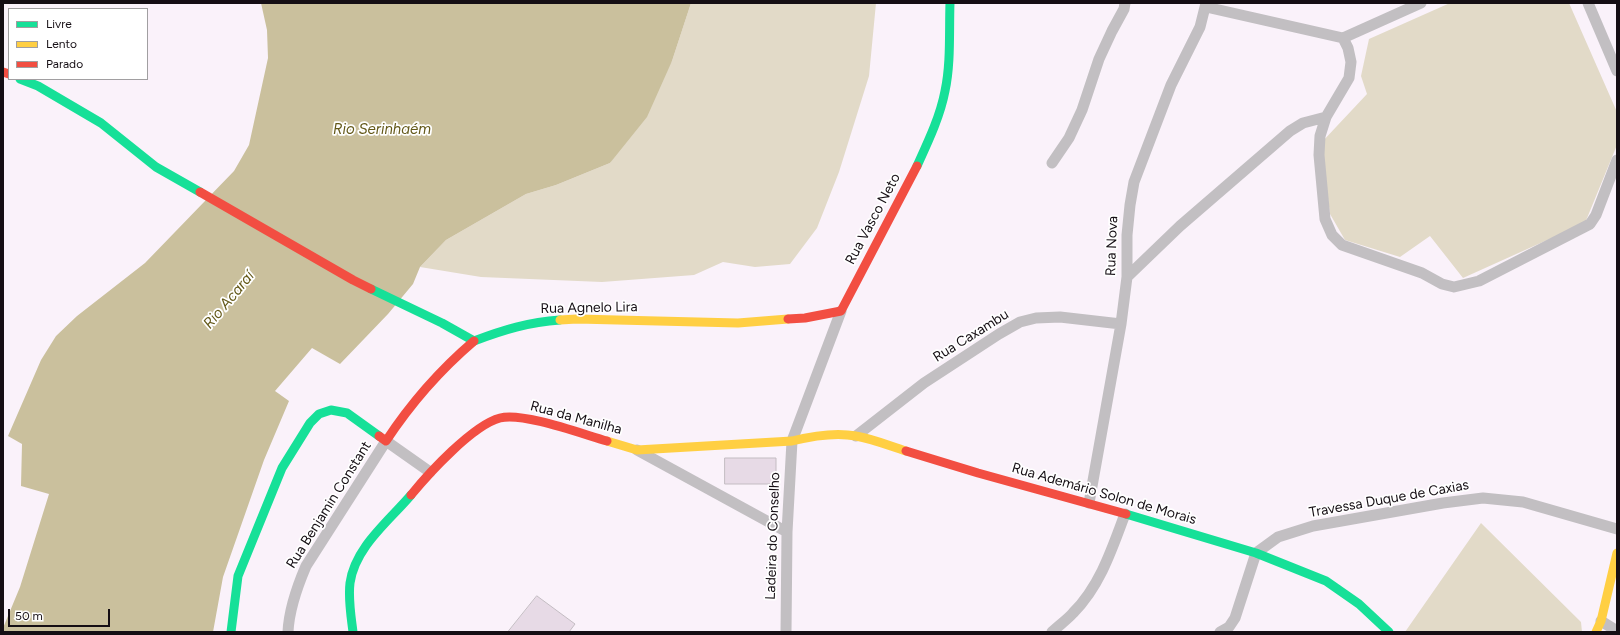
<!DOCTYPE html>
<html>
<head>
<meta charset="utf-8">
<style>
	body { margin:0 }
	#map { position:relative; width:1620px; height:635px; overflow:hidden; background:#faf2fa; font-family:Figtree,sans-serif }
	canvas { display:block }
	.frame { position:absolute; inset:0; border:4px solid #150e14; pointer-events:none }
	.legend { position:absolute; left:8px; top:8px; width:140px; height:72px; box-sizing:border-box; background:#fff; border:1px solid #a19fa1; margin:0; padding:5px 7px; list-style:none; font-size:12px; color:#150e14 }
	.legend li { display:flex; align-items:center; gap:8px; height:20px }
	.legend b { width:20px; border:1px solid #a19fa1 }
	.scale { position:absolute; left:8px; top:609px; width:102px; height:18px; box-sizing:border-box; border:2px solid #150e14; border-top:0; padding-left:5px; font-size:12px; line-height:14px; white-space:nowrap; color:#150e14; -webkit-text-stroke:3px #fff; paint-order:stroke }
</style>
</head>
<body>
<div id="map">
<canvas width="1620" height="635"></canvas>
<div class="frame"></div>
<ul class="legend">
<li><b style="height:5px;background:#16e098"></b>Livre</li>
<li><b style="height:5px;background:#ffcf43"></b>Lento</li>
<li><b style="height:5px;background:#f24e42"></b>Parado</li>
</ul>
<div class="scale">50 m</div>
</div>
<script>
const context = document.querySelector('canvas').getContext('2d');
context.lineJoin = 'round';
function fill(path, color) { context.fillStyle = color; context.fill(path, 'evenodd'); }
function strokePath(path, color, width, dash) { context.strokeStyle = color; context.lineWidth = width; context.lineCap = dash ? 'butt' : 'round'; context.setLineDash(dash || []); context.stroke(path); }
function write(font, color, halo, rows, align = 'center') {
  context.font = font + ' Figtree,sans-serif'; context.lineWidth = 3.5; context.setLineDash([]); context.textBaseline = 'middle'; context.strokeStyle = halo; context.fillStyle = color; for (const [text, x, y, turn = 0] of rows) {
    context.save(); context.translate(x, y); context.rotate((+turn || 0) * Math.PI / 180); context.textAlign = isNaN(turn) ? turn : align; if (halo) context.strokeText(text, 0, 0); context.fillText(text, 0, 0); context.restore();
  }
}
const green = new Path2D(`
	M691,3h185l-7,73 -30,96 -22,56 -27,36 -35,3 -32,-5 -29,13 -92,7 -121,-5 -61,-10 26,-27 80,-46 30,-9 54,-22 62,-102z
	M1450,3h119l48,109v33l-32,78 -122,55 -33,-42 -30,21 -55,-17 -15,-26 -9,-71 46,-49 -6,-18 8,-37z
	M1481,523l100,99 1,10h-177z`);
const water = new Path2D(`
	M261,3h430l-19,58 -25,56 -37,46 -54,22 -30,9 -80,46 -26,27 -7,17 -25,30 -48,50 -28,-16 -37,43 14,10 -25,59 -41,117 -10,55h-210v-4l17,-41 29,-93 -28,-8 1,-42 -14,-8 33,-76 15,-24 21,-20 68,-53 89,-92 15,-26 19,-87 -1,-28z`);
const building = new Path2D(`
	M725,458h51v26h-51z
	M537,596l38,28 -6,8h-61z`);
const street = new Path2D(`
	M1588,3l29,68
	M1206,7l137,31
	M1343,38l5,10 3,14 -2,16 -23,39 -6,19 -1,19 6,64 7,16 10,10 80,28 20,11 12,3 25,-6 111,-57 6,-9 21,-55
	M1343,38l78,-35
	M1052,163l17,-25 13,-28 17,-51 13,-28 12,-22 1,-6
	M1127,277l53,-51 110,-95 13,-8 23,-6
	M856,436l68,-53 75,-49 21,-12 16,-4 24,-1 61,7
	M637,450l150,82
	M1089,503l32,-179 6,-47v-42l3,-30 4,-23 37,-97 29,-58 6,-24
	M1601,621l16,10
	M288,632c1,-23 9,-45 18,-66l80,-125 44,31
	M786,632l1,-100 5,-91 49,-130
	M1052,632c7,-7 15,-12 21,-19 27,-27 39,-64 52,-99
	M1220,632l9,-5 6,-9 21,-65 22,-16 35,-11 130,-23 40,-5 40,4 94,27`);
const fast = new Path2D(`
	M20,79l18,7 63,37 55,44 44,25
	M917,166c11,-24 23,-49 28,-75 6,-28 4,-59 5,-88
	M371,289l71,34 32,18c29,-11 55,-19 86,-21
	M1126,514l130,39 70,28 33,23 30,28
	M231,632l7,-56 44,-108 28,-45 9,-9 12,-4 16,3 32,23
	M353,632c-2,-16 -5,-33 -3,-49 5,-36 39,-62 61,-88`);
const slow = new Path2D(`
	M560,320l17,-1 161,4 50,-4
	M607,441l30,9 155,-9c20,-5 44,-9 64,-5 17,3 34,10 50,15
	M1596,632l5,-11 16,-68`);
const jam = new Path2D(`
	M3,72l6,2
	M200,192l153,88 18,9
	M788,319l17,-1 36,-7 76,-145
	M379,436l7,5c25,-38 54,-71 88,-100
	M906,451l72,22 148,41
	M411,495c18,-22 62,-70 89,-77 23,-6 82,16 107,23`);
const streetNames = [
	["Rua Vasco Neto",873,219,-62],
	["Rua Nova",1112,246,-88],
	["Rua Agnelo Lira",589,308,-1],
	["Rua Caxambu",971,336,-32],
	["Rua da Manilha",576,418,15],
	["Rua Ademário Solon de Morais",1104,494,16],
	["Travessa Duque de Caxias",1389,499,-10],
	["Rua Benjamin Constant",329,505,-58],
	["Ladeira do Conselho",773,536,-88]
];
const waterNames = [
	["Rio Serinhaém",382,130],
	["Rio Acaraí",229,300,-50]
];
fill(green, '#e2dac8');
fill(water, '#cac09d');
fill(building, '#e7dae6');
strokePath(building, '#c3bcc2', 1);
strokePath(street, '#c2bfc2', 11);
strokePath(fast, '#16e098', 9);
strokePath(slow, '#ffcf43', 9);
strokePath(jam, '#f24e42', 9);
write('14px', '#150e14', '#fff', streetNames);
write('italic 15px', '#635818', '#fff', waterNames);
</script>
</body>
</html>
